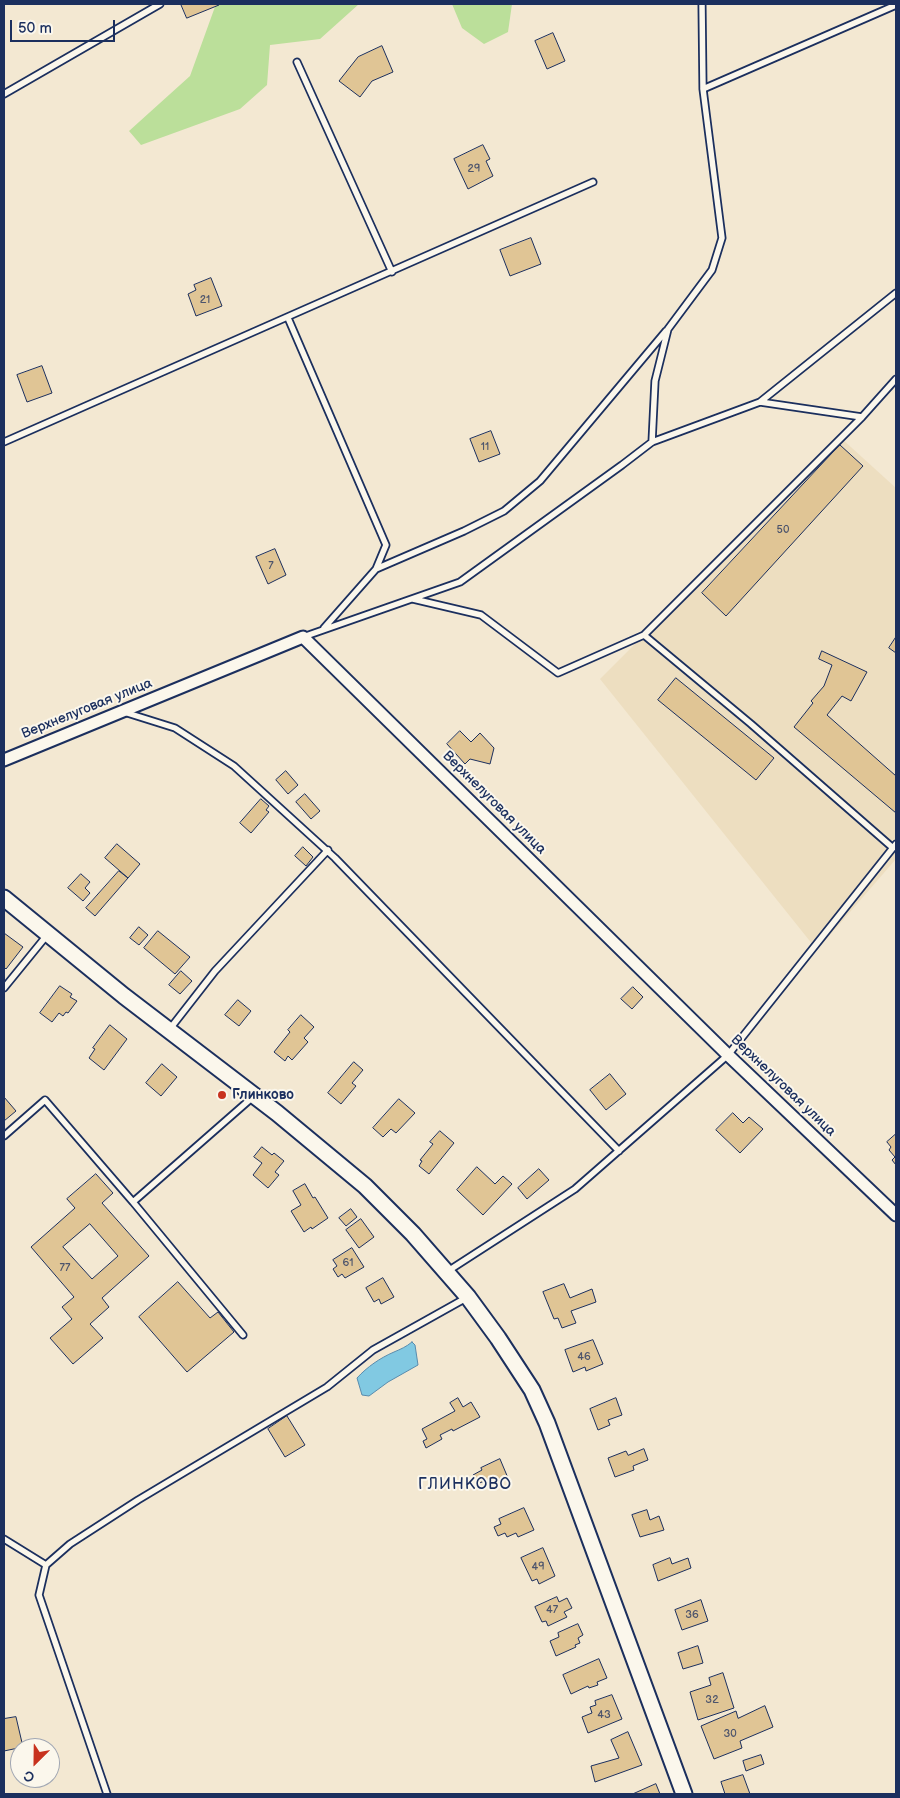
<!DOCTYPE html>
<html>
<head>
<meta charset="utf-8">
<style>
	body { margin:0 }
	#map { position:relative; width:900px; height:1798px; overflow:hidden; background:#f3e8d2; font-family:"Balsamiq Sans",sans-serif }
	canvas { display:block }
	.frame { position:absolute; inset:0; border:5px solid #1b2f5e; pointer-events:none }
	.north { position:absolute; left:10px; top:1738px; width:50px; height:50px; box-sizing:border-box; background:#fbf7ec; border:1px solid #a1a7b3; border-radius:50%; rotate:203deg; font-size:14px; font-weight:700; line-height:20px; text-align:center; color:#1b2f5e }
	.north::after { content:''; display:block; margin:auto; width:18px; height:22px; background:#c8321e; clip-path:polygon(50% 0,100% 100%,50% 72%,0 100%) }
	.scale { position:absolute; left:10px; top:20px; width:105px; height:22px; box-sizing:border-box; border:2px solid #1b2f5e; border-top:0; padding-left:6px; font-size:15px; line-height:18px; white-space:nowrap; color:#1b2f5e; -webkit-text-stroke:4px #fbf7ec; paint-order:stroke }
</style>
</head>
<body>
<div id="map">
<canvas width="900" height="1798"></canvas>
<div class="frame"></div>
<div class="north">С</div>
<div class="scale">50 m</div>
</div>
<script>
const context = document.querySelector('canvas').getContext('2d');
context.lineJoin = 'round';
function fill(path, color) { context.fillStyle = color; context.fill(path, 'evenodd'); }
function strokePath(path, color, width, dash) { context.strokeStyle = color; context.lineWidth = width; context.lineCap = dash ? 'butt' : 'round'; context.setLineDash(dash || []); context.stroke(path); }
function write(font, color, halo, rows, align = 'center') {
  context.font = font + ' "Balsamiq Sans",sans-serif'; context.lineWidth = 4; context.setLineDash([]); context.textBaseline = 'middle'; context.strokeStyle = halo; context.fillStyle = color; for (const [text, x, y, turn = 0] of rows) {
    context.save(); context.translate(x, y); context.rotate((+turn || 0) * Math.PI / 180); context.textAlign = isNaN(turn) ? turn : align; if (halo) context.strokeText(text, 0, 0); context.fillText(text, 0, 0); context.restore();
  }
}
const built = new Path2D(`
	M841,438l55,50v371l-79,91 -217,-271z`);
const green = new Path2D(`
	M216,4h143l-39,35 -50,6 -3,40 -27,24 -99,36 -12,-14 61,-55z
	M452,4h60l-4,28 -24,12 -22,-16z`);
const water = new Path2D(`
	M412,1342l3,3 3,20 -30,17 -19,14 -7,-1 -5,-17c10,-11 23,-20 37,-26 7,-3 12,-5 18,-10z`);
const building = new Path2D(`
	M181,4h37l1,1 -32,13z
	M553,33l12,28 -18,8 -12,-28z
	M382,46l11,26 -21,9 -12,16 -21,-16 19,-24z
	M483,145l7,14 -4,2 7,15 -25,13 -14,-30z
	M531,238l10,26 -31,12 -10,-26z
	M211,278l11,28 -26,10 -8,-22 8,-4 -2,-5z
	M42,366l10,27 -25,9 -10,-27z
	M491,431l9,23 -21,8 -9,-23z
	M840,445l23,21 -137,150 -24,-23z
	M275,549l11,26 -18,9 -12,-27z
	M896,637v16l-7,-5z
	M822,651l45,21 -16,29 -9,-5 -15,19 69,61v37l-102,-86 19,-24 -2,-2 13,-15 8,-21 -13,-6z
	M676,678l98,80 -18,22 -98,-80z
	M460,731l11,11 9,-9 14,15 -4,16 -20,-5 -5,5 -18,-20z
	M286,771l12,14 -10,9 -12,-14z
	M305,794l15,17 -9,8 -15,-17z
	M261,799l8,7 -3,4 3,2 -18,21 -11,-10z
	M117,844l23,20 -12,14 -23,-20z
	M303,847l10,10 -7,9 -11,-10z
	M119,871l9,7 -33,38 -9,-8z
	M81,874l9,8 -5,6 5,5 -7,8 -15,-13z
	M139,927l9,8 -9,10 -9,-7z
	M158,931l32,26 -15,17 -31,-26z
	M4,933l19,14 -17,22 -2,-2z
	M181,971l11,10 -12,13 -11,-9z
	M60,986l12,8 -2,3 7,4 -9,12 -2,-1 -3,4 -4,-3 -7,9 -12,-9z
	M633,987l10,10 -11,12 -11,-10z
	M238,1000l13,11 -12,15 -14,-11z
	M301,1015l13,12 -10,11 4,4 -16,18 -4,-4 -3,5 -11,-9 16,-20 -2,-2z
	M110,1025l17,14 -23,31 -15,-12 6,-9 -2,-1z
	M354,1062l9,8 -11,13 4,3 -15,18 -13,-11z
	M162,1064l15,13 -16,19 -15,-13z
	M610,1074l16,20 -20,16 -16,-20z
	M4,1097l12,14 -12,10z
	M399,1099l16,14 -19,20 -5,-4 -8,8 -10,-9z
	M733,1113l10,10 6,-6 14,12 -23,24 -24,-23z
	M440,1131l14,12 -25,31 -10,-8 3,-5 -2,-1 13,-16 -3,-2z
	M896,1134v31l-4,-5 3,-3 -6,-7 2,-3 -4,-5z
	M262,1147l10,8 2,-2 10,8 -9,11 4,3 -11,13 -15,-13 9,-12 -8,-6z
	M477,1167l18,17 8,-8 9,8 -29,31 -26,-25z
	M539,1169l10,11 -22,19 -9,-11z
	M96,1174l17,19 -11,10 47,53 -47,42 7,9 -19,17 13,14 -30,26 -23,-26 22,-19 -10,-12 12,-10 -43,-50 44,-39 -8,-9zM90,1224l28,32 -26,23 -29,-32z
	M305,1184l8,14 2,-1 13,21 -16,11 -1,-2 -7,5 -13,-21 10,-6 -8,-14z
	M351,1209l6,8 -11,9 -7,-8z
	M361,1219l13,18 -15,11 -13,-18z
	M352,1248l12,19 -19,11 -3,-4 -4,3 -5,-8 4,-3 -4,-6z
	M383,1278l11,19 -13,7 -2,-5 -5,3 -8,-14z
	M178,1282l32,36 8,-6 16,20 -47,40 -48,-55z
	M564,1284l6,14 22,-9 4,13 -25,9 5,12 -14,5 -4,-10 -4,1 -11,-27z
	M593,1340l10,24 -17,7 -1,-4 -12,5 -8,-22z
	M458,1398l5,9 8,-5 9,15 -27,14 -1,-2 -12,6 2,4 -16,9 -3,-7 4,-2 -5,-10 33,-18 -5,-8z
	M616,1398l6,17 -14,5 2,5 -12,5 -8,-21z
	M287,1416l18,29 -20,12 -17,-28z
	M644,1449l4,11 -15,6 1,4 -19,7 -7,-19 18,-7 2,4z
	M500,1459l8,19 -19,8 -2,-6 -10,4 -4,-9 9,-5 -1,-2z
	M524,1508l10,22 -16,7 -2,-4 -9,4 -2,-4 -7,3 -4,-9 7,-3 -2,-5z
	M647,1510l3,10 9,-4 5,14 -24,7 -8,-22z
	M543,1548l12,28 -16,8 -2,-5 -5,2 -11,-23z
	M670,1558l2,6 16,-6 3,10 -33,13 -5,-16z
	M557,1597l2,5 8,-4 5,10 -8,4 3,5 -19,9 -2,-5 -4,1 -7,-15z
	M701,1600l7,21 -26,9 -7,-20z
	M578,1624l5,11 -5,3 2,5 -5,2 1,2 -20,9 -6,-15 9,-4 -1,-4z
	M698,1646l5,17 -20,6 -5,-16z
	M599,1659l8,19 -10,4 1,3 -9,3 -1,-2 -17,8 -8,-19z
	M723,1673l11,35 -36,12 -8,-28 21,-7 -2,-7z
	M612,1695l10,24 -34,14 -6,-16 10,-4 -2,-6 6,-2 -1,-4z
	M765,1706l8,21 -33,14 2,7 -28,11 -13,-33 35,-15 2,7z
	M16,1717l7,30 -19,4v-32z
	M628,1732l14,33 -47,17 -4,-16 28,-8 -8,-18z
	M761,1755l3,9 -18,7 -3,-10z
	M743,1775l7,19h-25l-4,-12z
	M656,1784l4,10h-27z`);
const service = new Path2D(`
	M297,62l95,210
	M703,89l193,-84
	M4,94l156,-90
	M288,318l98,227 -10,24 -52,59
	M760,402l136,-109
	M4,442l589,-260
	M652,442l3,-61 13,-52 44,-59 10,-32 -19,-149 -1,-85
	M376,569l88,-38 40,-20 36,-30 126,-150
	M413,599l68,16 77,58 86,-38
	M303,637l157,-55 162,-117 30,-23 108,-40 102,15
	M124,712l51,16 59,38 101,92 284,293
	M893,848l-142,-124 -107,-89 218,-218 34,-38
	M4,988l44,-54
	M169,1030l46,-59 113,-121
	M4,1136l41,-36 88,102 121,-106
	M133,1202l110,133
	M448,1271l127,-82 153,-134 168,-211
	M4,1539l42,26
	M107,1794l-68,-199 7,-30 24,-21 68,-44 189,-113 46,-37 93,-52`);
const minor = new Path2D(`
	M4,760l299,-123 425,418 168,160`);
const secondary = new Path2D(`
	M4,898l120,98 153,117 88,73 48,48 55,63 30,41 34,52 15,33 137,371`);
const markers = [
	[222,1095,5,"#c8321e"]
];
const numberNames = [
	["29",474,169],
	["21",205,300],
	["11",485,447],
	["50",783,530],
	["7",271,566],
	["61",348,1263],
	["77",65,1268],
	["46",584,1357],
	["49",538,1567],
	["47",552,1610],
	["36",692,1615],
	["32",712,1700],
	["43",604,1715],
	["30",730,1734]
];
const streetNames = [
	["Верхнелуговая улица",87,709,-22],
	["Верхнелуговая улица",494,803,45],
	["Верхнелуговая улица",783,1086,44]
];
const poiNames = [
	["Глинково",232,1095]
];
const quarterNames = [
	["ГЛИНКОВО",465,1485]
];
fill(built, '#eddec0');
fill(green, '#bbdf9a');
fill(water, '#81c9e2');
strokePath(water, '#588bad', 1);
fill(building, '#e0c595');
strokePath(building, '#1b2f5e', 1);
strokePath(service, '#1b2f5e', 9);
strokePath(minor, '#1b2f5e', 15);
strokePath(secondary, '#1b2f5e', 19);
strokePath(service, '#fbf7ec', 5.5);
strokePath(minor, '#fbf7ec', 11);
strokePath(secondary, '#fbf7ec', 15);
for (const [x, y, r, color] of markers) { const dot = new Path2D(); dot.arc(x, y, r, 0, 2 * Math.PI); context.fillStyle = color; context.fill(dot); strokePath(dot, '#fbf7ec', 2); }
write('11px', '#4c546c', null, numberNames);
write('14px', '#1b2f5e', '#fbf7ec', streetNames);
write('bold 14px', '#1b2f5e', '#fbf7ec', poiNames, 'left');
context.letterSpacing = '1px';
write('16px', '#1b2f5e', '#fbf7ec', quarterNames);
context.letterSpacing = '0px';
</script>
</body>
</html>
